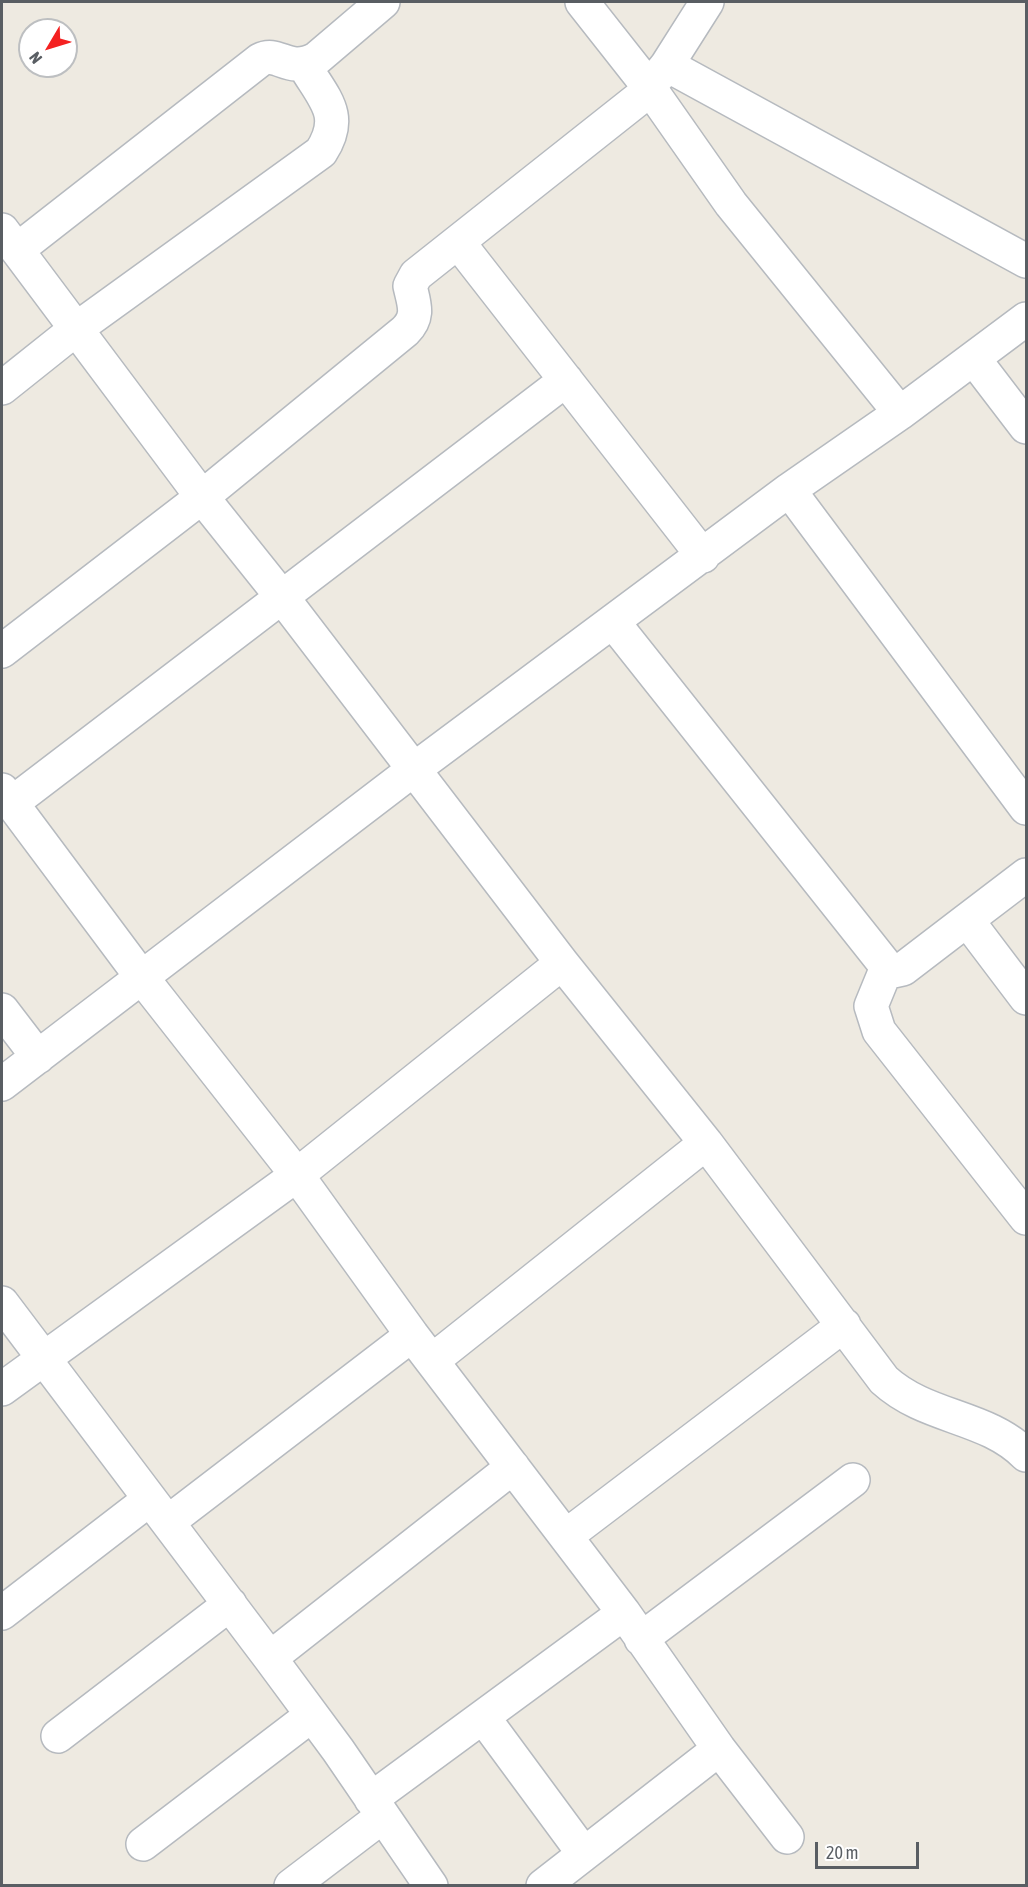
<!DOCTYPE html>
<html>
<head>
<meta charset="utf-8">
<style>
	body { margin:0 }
	#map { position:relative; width:1028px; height:1887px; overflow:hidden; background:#eeeae1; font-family:"Asap Condensed",sans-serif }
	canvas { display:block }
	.frame { position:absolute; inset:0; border:3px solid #595e63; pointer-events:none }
	.north { position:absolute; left:18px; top:18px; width:60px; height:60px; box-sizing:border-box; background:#fff; border:2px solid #bdbfc1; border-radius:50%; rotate:232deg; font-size:16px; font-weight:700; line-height:24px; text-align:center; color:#595e63 }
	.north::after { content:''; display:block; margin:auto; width:21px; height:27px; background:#f42121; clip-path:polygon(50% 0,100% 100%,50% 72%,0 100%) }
	.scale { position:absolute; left:815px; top:1842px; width:104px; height:27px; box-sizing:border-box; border:3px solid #595e63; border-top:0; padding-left:8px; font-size:18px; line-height:21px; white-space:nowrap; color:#595e63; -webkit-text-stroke:4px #fff; paint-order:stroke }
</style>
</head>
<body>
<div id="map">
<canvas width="1028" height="1887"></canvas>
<div class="frame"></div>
<div class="north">N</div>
<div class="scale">20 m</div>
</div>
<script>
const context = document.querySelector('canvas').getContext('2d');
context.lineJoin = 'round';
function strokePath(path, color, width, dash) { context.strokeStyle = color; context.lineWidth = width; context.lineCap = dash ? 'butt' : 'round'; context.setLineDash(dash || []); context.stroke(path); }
const minor = new Path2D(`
	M582,2l67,85 82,117 169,209
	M667,65l359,196
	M2,230l200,267 80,100 280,366 144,180 178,237c43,39 102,35 142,75
	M458,242l245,314
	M17,250l243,-190c19,-10 27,14 56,-1l67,-57
	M974,359l52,68
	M2,388l74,-59 245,-177c24,-37 3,-53 -17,-87
	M789,490l237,318
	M613,622l274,345 7,4 9,-2 64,-49 59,78
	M2,651l200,-154 203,-166c15,-15 9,-27 5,-45l6,-11 226,-179 25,-31 40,-63
	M2,790l141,189 154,196 115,160 212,278 95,136 68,88
	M12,803l554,-423
	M967,920l59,-45
	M887,967l-16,39 8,25 147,187
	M2,1010l36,47
	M2,1084l411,-314 376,-280 111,-77 126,-94
	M2,1303l268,355 68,92 93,136
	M433,1360l273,-217
	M2,1389l295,-214 265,-212
	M168,1522l244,-187
	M566,1536l278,-211
	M2,1613l148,-114
	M641,1639l212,-159
	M270,1658l243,-191
	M483,1717l101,137
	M58,1736l172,-132
	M371,1799l253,-186
	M143,1844l169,-129
	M291,1886l92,-70
	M543,1886l176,-137`);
strokePath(minor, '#b6babf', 36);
strokePath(minor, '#fff', 33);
</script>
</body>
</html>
